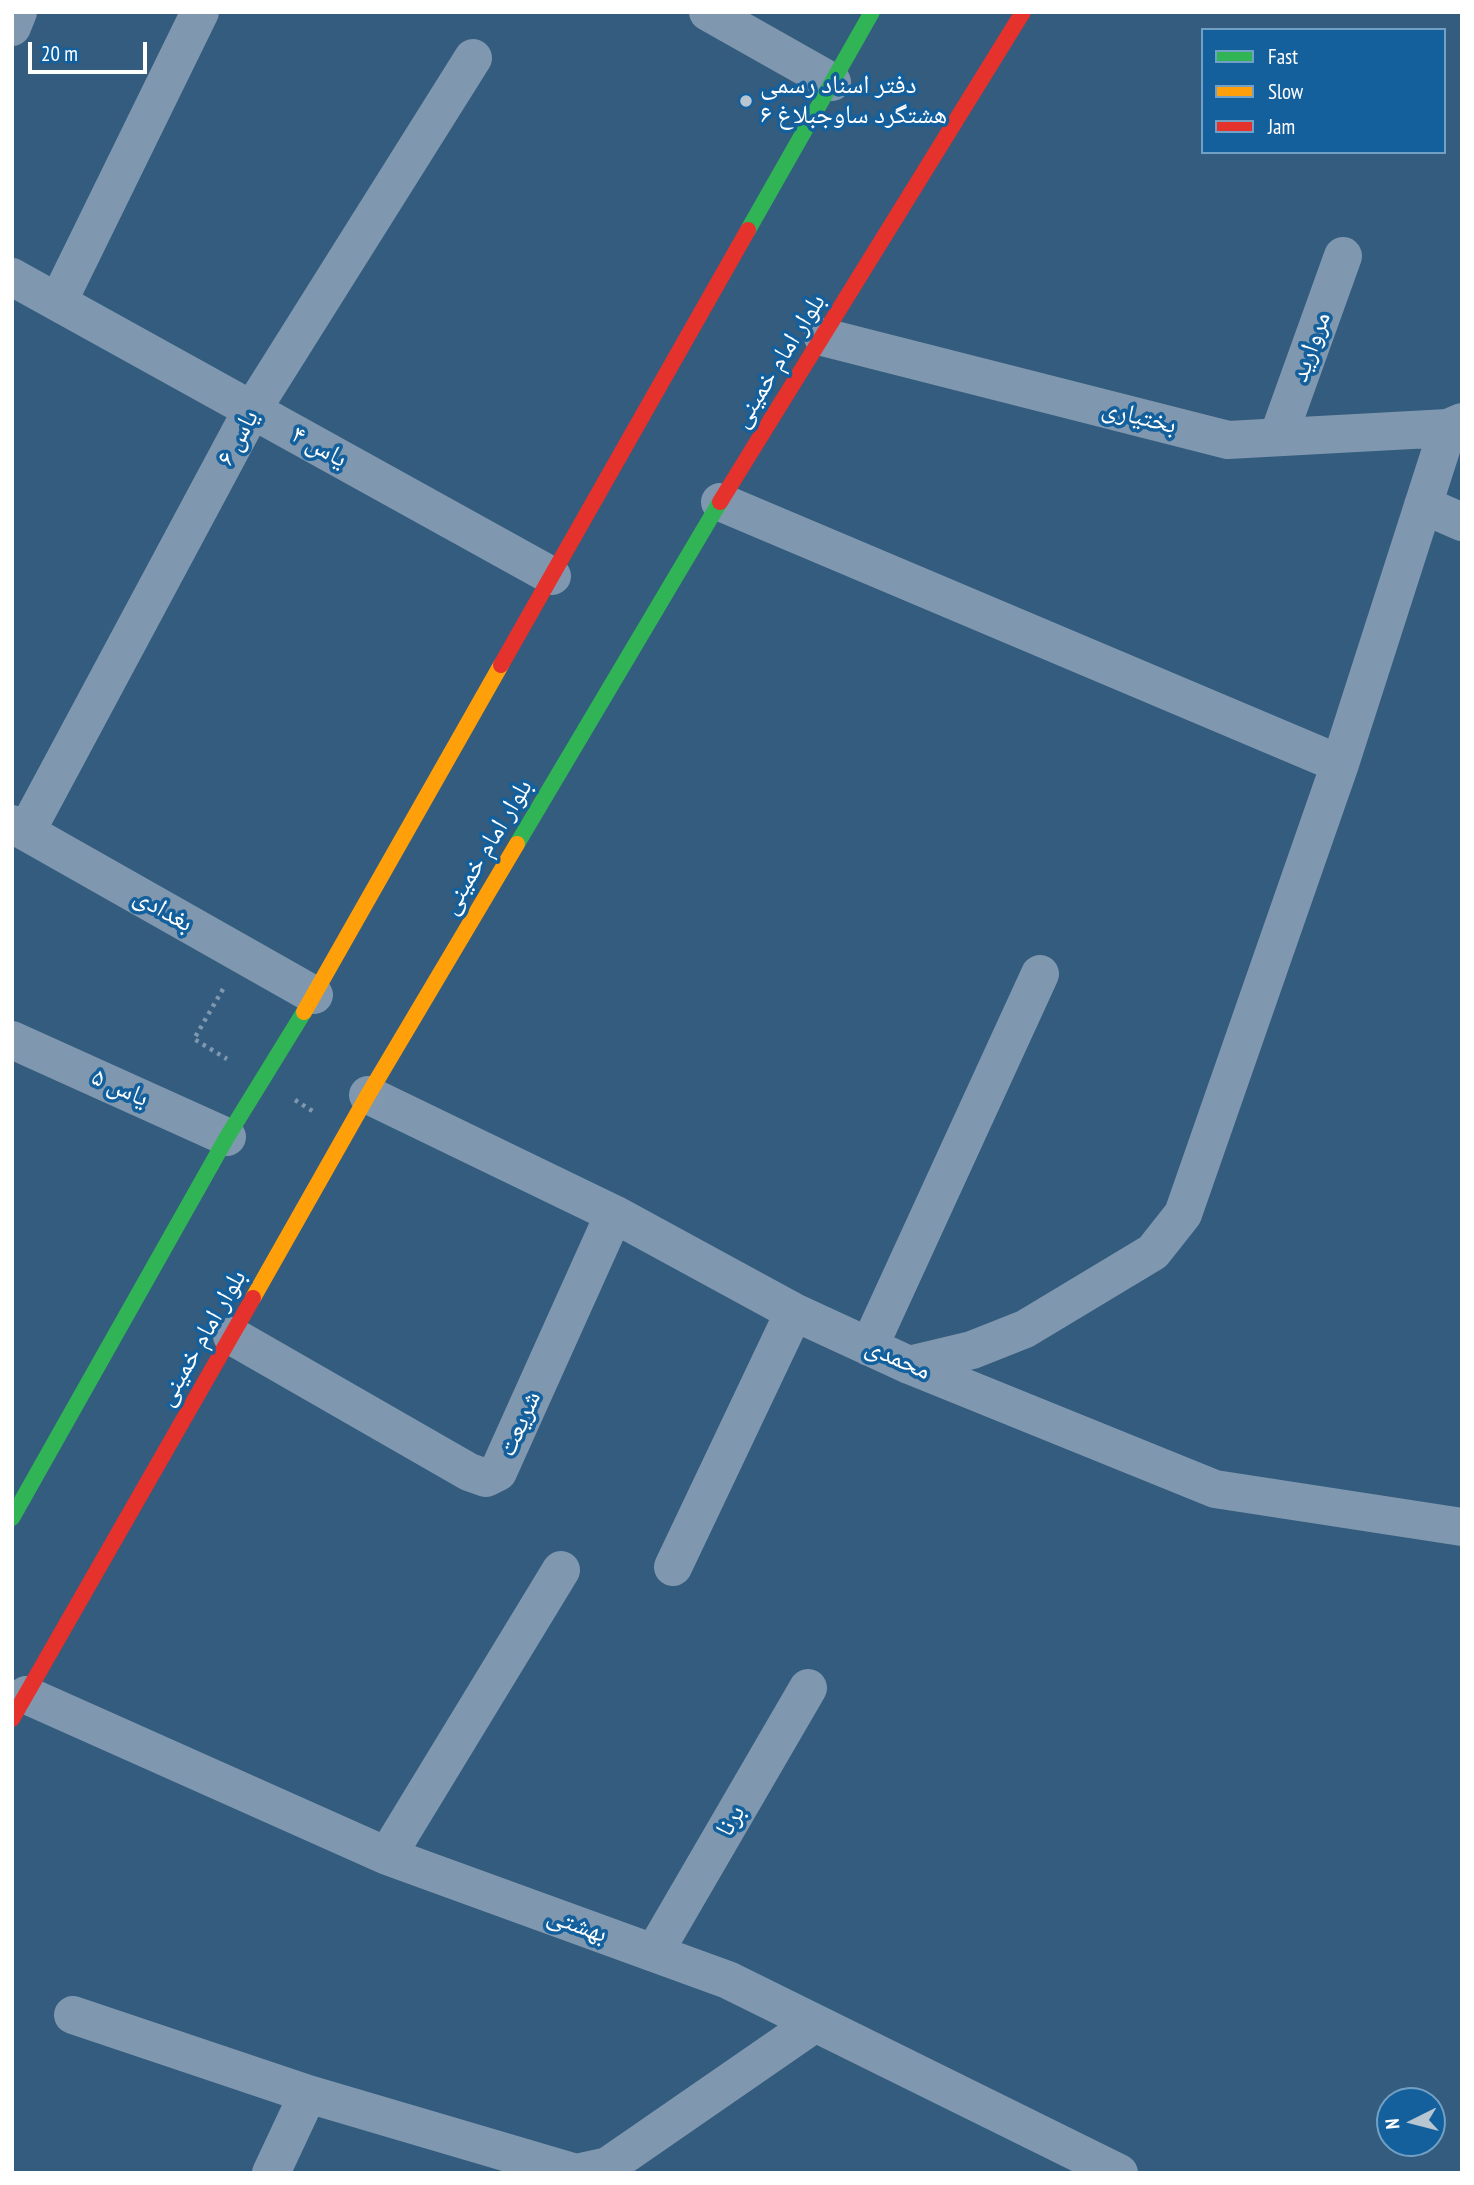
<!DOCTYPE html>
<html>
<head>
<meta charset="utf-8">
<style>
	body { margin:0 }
	#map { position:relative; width:1474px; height:2185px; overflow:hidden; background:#345c7e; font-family:"PT Sans Narrow",sans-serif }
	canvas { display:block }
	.frame { position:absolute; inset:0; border:14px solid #fff; pointer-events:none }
	.legend { position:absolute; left:1201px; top:28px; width:245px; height:126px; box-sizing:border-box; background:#14609d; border:2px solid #72a0c4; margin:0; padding:9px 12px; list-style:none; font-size:21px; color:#fff }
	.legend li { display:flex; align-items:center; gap:14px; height:35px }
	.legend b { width:35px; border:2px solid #72a0c4 }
	.north { position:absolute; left:1376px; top:2087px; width:70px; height:70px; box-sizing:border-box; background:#14609d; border:2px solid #72a0c4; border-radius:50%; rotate:264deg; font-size:19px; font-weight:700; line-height:28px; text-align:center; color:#fff }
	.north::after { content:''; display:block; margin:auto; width:24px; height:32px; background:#b8c6d2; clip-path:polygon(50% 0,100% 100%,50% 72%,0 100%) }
	.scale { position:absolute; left:28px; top:42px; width:119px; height:32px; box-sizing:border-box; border:4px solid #fff; border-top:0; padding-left:9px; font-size:21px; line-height:24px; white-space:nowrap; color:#fff; -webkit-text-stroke:5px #14609d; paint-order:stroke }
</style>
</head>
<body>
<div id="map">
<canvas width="1474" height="2185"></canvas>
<div class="frame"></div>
<ul class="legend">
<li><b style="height:9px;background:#30b455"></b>Fast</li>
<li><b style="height:9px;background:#ff9f0a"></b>Slow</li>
<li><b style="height:9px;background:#e5322d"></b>Jam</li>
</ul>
<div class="north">N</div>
<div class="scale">20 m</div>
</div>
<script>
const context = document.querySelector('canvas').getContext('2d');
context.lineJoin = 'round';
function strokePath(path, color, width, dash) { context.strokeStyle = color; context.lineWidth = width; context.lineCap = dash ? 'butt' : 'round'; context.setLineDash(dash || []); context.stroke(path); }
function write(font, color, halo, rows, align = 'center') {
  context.font = font + ' "PT Sans Narrow","Noto Naskh Arabic",sans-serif'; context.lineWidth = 7; context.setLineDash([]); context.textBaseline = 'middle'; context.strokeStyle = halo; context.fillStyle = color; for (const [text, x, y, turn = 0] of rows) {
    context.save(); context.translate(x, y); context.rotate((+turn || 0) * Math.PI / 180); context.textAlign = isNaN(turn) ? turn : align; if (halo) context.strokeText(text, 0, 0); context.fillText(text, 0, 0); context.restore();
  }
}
const path = new Path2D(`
	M223,989l-29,50 33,20
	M295,1100l19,12`);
const street = new Path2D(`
	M708,12l124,70
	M12,27l6,-15
	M12,277l540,299
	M58,302l142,-290
	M823,337l405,103 220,-12 14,-6
	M1278,437l65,-181
	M720,502l620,262
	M1423,505l39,17
	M12,824l302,171
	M26,832l226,-422 221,-352
	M12,1040l215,97
	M368,1095l246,119 180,98 115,53 306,124 247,38
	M232,1336l237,136 17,6 12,-6 116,-258
	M869,1347l171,-373
	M909,1365l63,-15 53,-21 128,-77 30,-38 157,-450 108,-336
	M673,1567l121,-255
	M26,1695l361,161 341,124 391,193
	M387,1856l174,-286
	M654,1953l154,-265
	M73,2015l235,79 268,79 32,-7 207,-143
	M271,2173l37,-79`);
const fast = new Path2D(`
	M748,230l124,-218
	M517,844l203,-342
	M12,1518l215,-381 77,-125`);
const slow = new Path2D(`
	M304,1012l197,-347
	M253,1298l115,-203 149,-251`);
const jam = new Path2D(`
	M720,502l303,-490
	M501,665l247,-435
	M12,1719l241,-421`);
const markers = [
	[746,101,7,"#b8c6d2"]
];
const poiNames = [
	["دفتر اسناد رسمی",760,86],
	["۶ هشتگرد ساوجبلاغ",760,116]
];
const streetNames = [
	["مروارید",1311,347,-70],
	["بلوار امام خمینی",779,361,-58],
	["بختیاری",1139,417,14],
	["یاس ۶",238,438,-61],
	["یاس ۴",319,447,29],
	["بلوار امام خمینی",487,847,-59],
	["بغدادی",163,910,30],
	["یاس ۵",120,1088,24],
	["بلوار امام خمینی",202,1338,-60],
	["محمدی",898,1359,24],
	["شریعت",520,1424,-66],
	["برنا",731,1821,-60],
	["بهشتی",577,1925,20]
];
strokePath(path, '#7f98af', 4.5, [3.5, 5]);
strokePath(street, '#7f98af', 38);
strokePath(fast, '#30b455', 16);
strokePath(slow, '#ff9f0a', 16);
strokePath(jam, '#e5322d', 16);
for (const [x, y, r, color] of markers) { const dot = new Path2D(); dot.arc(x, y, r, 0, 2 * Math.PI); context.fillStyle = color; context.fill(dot); strokePath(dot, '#14609d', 2.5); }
write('26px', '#fff', '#14609d', poiNames, 'left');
write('26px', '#fff', '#14609d', streetNames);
</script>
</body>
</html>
